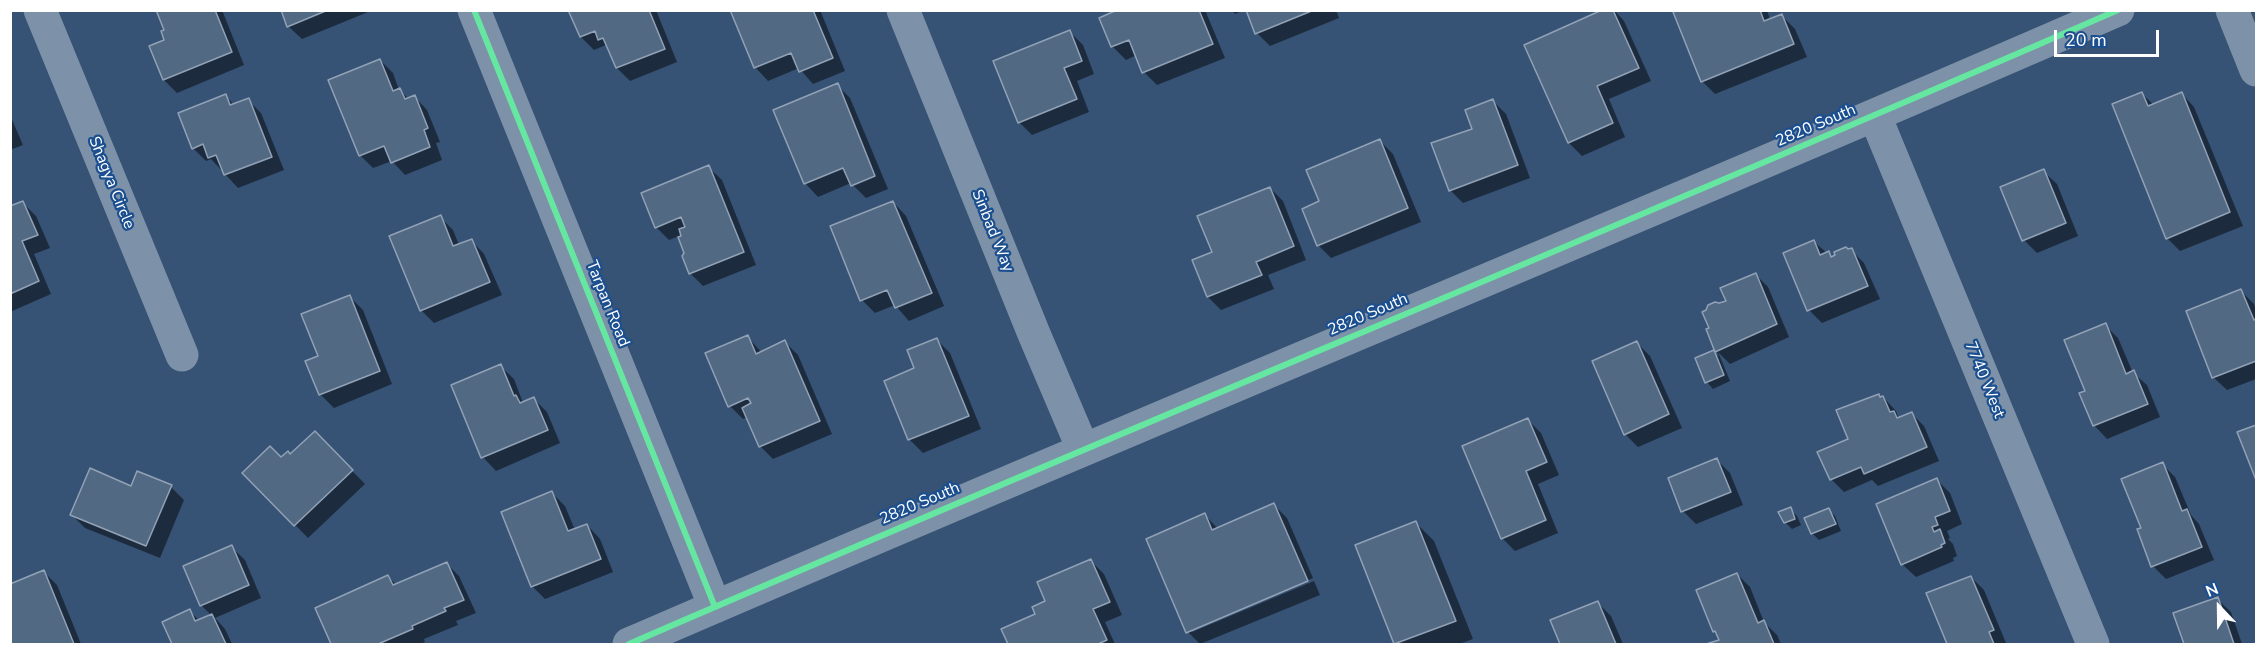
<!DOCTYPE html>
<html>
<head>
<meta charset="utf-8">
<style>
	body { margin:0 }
	#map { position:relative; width:2267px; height:655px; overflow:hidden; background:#365274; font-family:"Nunito Sans",sans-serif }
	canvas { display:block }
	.frame { position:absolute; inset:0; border:12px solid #fff; pointer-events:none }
	.north { position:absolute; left:2189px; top:577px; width:60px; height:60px; -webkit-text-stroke:4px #1b4f8f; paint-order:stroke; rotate:338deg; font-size:16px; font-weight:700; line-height:24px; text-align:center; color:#fff }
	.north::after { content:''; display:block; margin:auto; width:21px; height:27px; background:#fff; clip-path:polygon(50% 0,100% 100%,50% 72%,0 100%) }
	.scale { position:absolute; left:2054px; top:30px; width:105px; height:27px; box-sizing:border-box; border:3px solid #fff; border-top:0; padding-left:8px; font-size:18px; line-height:21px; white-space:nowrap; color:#fff; -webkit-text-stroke:4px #1b4f8f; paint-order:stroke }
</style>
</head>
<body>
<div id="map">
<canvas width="2267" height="655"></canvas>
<div class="frame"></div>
<div class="north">N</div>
<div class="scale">20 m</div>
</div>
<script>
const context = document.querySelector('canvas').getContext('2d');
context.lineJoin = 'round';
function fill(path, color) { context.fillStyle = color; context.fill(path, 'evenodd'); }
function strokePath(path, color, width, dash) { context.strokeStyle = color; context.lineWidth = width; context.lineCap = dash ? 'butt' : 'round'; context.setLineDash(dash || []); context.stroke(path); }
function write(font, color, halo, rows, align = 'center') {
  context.font = font + ' "Nunito Sans",sans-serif'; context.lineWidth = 4.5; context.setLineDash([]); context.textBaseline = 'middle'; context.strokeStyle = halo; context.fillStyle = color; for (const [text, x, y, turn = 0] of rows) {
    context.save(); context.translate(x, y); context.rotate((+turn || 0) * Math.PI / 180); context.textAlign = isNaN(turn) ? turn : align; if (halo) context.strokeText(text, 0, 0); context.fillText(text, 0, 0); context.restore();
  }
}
const shadow = new Path2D(`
	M158,10h64l22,55 -67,28 -13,-13 -13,-33 15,-7v-9z
	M282,10h91l-71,29 -14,-13z
	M570,10h86l21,52 -47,19 -13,-13 -8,-19 -3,-4 -12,5 -13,-13z
	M732,10h88l25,61 -32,13 -14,-16 -31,13 -13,-14z
	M1121,10h84l20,48 -68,27 -13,-13 -7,-17 -11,5 -13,-13 -12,-29z
	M1232,10h12l-9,4z
	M1248,10h88l3,8 -69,28 -13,-13z
	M1605,10h9l10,11 27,60 -42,18 16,38 -43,19 -13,-13 -43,-98z
	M1681,10h86l3,10 12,-4 13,13 12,28 -92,37 -13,-13z
	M1070,32l13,13 11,29 -17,7 12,31 -57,23 -13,-13z
	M380,60l13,13 6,17 10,9 5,-3 13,14 13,32 -4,1 6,17 -37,15 -13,-14 -19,7 -13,-13z
	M837,85l13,13 38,91 -22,9 -15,-15 -33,14 -13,-14z
	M2181,93l13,14 49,119 -63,25 -13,-13 -25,-144 12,11z
	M226,96l8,9 14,-5 13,13 23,57 -46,18 -27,-29 -5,2 -13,-13z
	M1493,101l13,13 24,64 -67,25 -13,-13z
	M10,115l13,30 -13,5z
	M1380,141l13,13 28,68 -90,36 -13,-13 3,-43z
	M708,167l14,13 34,85 -53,21 -13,-13 -4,-19 -7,-18 -10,4 -13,-13z
	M2043,171l14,13 21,52 -41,17 -13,-13z
	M1270,188l13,13 23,59 -38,15 6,14 -53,21 -13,-13 -14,-36 20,-8z
	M893,202l13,14 38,90 -35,15 -14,-16 -20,8 -13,-13z
	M23,203l13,13 14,32 -16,6 17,40 -41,18v-104z
	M440,217l13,13 6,15 12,-5 13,14 18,41 -68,28 -13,-13z
	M1814,242l19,16 18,-8 13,13 16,36 -58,24 -13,-13 -24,-57z
	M1755,274l13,13 21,50 -59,27 -12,-12 12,29 -17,8 -6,-7 7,-30 5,5 -11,-27 3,-1 8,-24 9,-4z
	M2241,291l13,13 2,6v69l-29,11 -14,-13z
	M350,297l13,13 29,74 -58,24 -14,-14 -13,-32 13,-5z
	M2105,325l13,13 15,35 14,12 13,32 -53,22 -13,-14 -7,-33z
	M748,337l14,16 23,-11 13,13 34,79 -59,25 -13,-13 -13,-29 -4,2 -13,-13z
	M937,340l13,13 31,76 -58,24 -14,-14 -23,-58 30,-12z
	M1637,343l13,13 32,72 -44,19 -13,-13z
	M500,366l14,13 9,24 11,-4 13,13 13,31 -64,28 -13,-14 -30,-71z
	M1883,397l13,14 3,8 12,-6 13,13 15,35 -61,25 -6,-6 -28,12 -13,-13 19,-40z
	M1528,420l13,13 18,42 -21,9 20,49 -43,18 -13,-13z
	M2256,426v50l-17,-43z
	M315,433l50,51 -57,54 -64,-65 46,-17z
	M1717,460l13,13 13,32 -47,19 -13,-13z
	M2162,464l13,13 16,38 8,9 15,36 -48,19 -13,-13 -10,-37z
	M1937,480l13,13 12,31 -15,7 3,7 -2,1 5,5 4,12 -4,2 1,3 -38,16 -14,-13z
	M171,487l13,13 -24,58 -75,-30 -13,-13 60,-27z
	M552,493l13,13 10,24 12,-5 13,14 13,33 -68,27 -13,-13z
	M1274,505l13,13 26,60 -121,51v3l122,-51 6,14 -120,49 -12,-12 17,-117 13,14z
	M1790,509l7,7 4,9 -9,4 -7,-7z
	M1828,510l7,6 6,15 -22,9 -7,-7z
	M1416,523l18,18 39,98 -14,5h-63l-39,-98z
	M231,547l14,13 16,38 -46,20 10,11 7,15h-59l-9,-22 25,-11 11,10 12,-5 -11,-11z
	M1091,561l13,13 18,41 -17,7 10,22h-106l-6,-14 34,-15 10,-13z
	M446,563l13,13 17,37 -20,8 2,4 -34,14 1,3 -5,2h-87l-16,-35 71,-32 9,8z
	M44,572l13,13 24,59h-71v-58z
	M1737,574l13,13 14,35 13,13 4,9h-71l10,-4 -6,-9z
	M1971,577l13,13 22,53 -57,1 -21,-50z
	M2217,599l14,13 11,32h-56l-11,-30z
	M1598,603l13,13 12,28h-62l-9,-23z`);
const building = new Path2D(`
	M156,10h59l17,42 -69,28 -14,-34 15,-6 -3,-9 3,-1z
	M281,10h47l-41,17z
	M568,10h81l16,39 -49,19 -13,-30 -5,2 -3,-9 -15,6z
	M730,10h83l20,48 -34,14 -8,-19 -37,15z
	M1117,10h82l14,34 -71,29 -13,-33 -18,7 -12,-29z
	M1246,10h68l-59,24z
	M1602,10h11l26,58 -42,18 16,37 -45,20 -44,-98z
	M1677,10h83l4,11 18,-7 12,30 -93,38 -28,-70z
	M1070,30l12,31 -18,7 13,31 -59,24 -25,-62z
	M380,59l13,32 7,-3 5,11 10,-4 13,33 -4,2 6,17 -39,16 -7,-17 -25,10 -31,-76z
	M838,83l37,93 -24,10 -8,-18 -39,16 -31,-74z
	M2142,92l6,14 34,-14 48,120 -64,27 -54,-135z
	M226,94l4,11 19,-7 23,59 -48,18 -8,-20 -8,3 -5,-14 -11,5 -14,-36z
	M1493,99l25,66 -69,26 -18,-48 41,-14 -7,-19z
	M1380,139l28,69 -91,38 -15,-37 17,-8 -13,-31z
	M709,165l35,87 -55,22 -7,-18 2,-3 -6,-16 3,-1 -2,-7 6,-2 -4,-10 -26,11 -14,-35z
	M2044,169l22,54 -44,18 -22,-54z
	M1270,187l24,59 -38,16 6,13 -55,22 -15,-37 20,-8 -15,-36z
	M23,201l15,34 -16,6 17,40 -29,13v-88z
	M893,201l39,92 -37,15 -8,-18 -27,11 -30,-75z
	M441,215l12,31 19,-7 18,43 -70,29 -31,-75z
	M1814,240l6,15 9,-4 2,6 4,-2 -1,-3 12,-5 2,2 4,-1 16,38 -61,25 -24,-58z
	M1756,273l21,51 -62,28 -9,-23 3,-1 -7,-16 4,-2 2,-5 7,-3 4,1 7,-2 -6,-13z
	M2241,289l13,31 2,-1v42l-44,17 -26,-67z
	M350,295l30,76 -61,24 -14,-34 13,-5 -17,-42z
	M2106,323l20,51 8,-4 14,34 -55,22 -14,-33 6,-2 -21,-51z
	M748,335l8,19 29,-14 35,81 -61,26 -17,-39 9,-5 -3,-5 -20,9 -23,-54z
	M937,338l32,78 -61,24 -24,-59 30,-13 -7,-18z
	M1637,341l32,73 -45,21 -32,-74z
	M1714,350l10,25 -19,8 -10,-25z
	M501,364l13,32 2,-1 4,8 14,-6 14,33 -67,28 -30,-73z
	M1879,394l1,3 3,-1 7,16 4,-1 3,7 15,-6 15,35 -63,27 -3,-7 -31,13 -13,-28 31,-13 -12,-29z
	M1528,418l19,44 -21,9 20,49 -45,19 -39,-93z
	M2256,425v55l-19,-48z
	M315,431l38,39 -59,56 -52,-53 28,-27 11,11 7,-6 2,3z
	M1717,458l14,34 -50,20 -13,-34z
	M2163,462l19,49 5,-2 15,38 -51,20 -14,-38 4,-1 -20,-49z
	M90,468l41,18 6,-15 35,14 -26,61 -76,-31z
	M1937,478l13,33 -15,6 3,8 -6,2 2,5 6,-3 5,14 -4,2 1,2 -41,18 -25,-61z
	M552,491l16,40 19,-7 14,35 -70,28 -30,-75z
	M1274,503l34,78 -122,52 -40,-94 59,-26 7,17z
	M1791,507l4,12 -11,4 -6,-11z
	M1829,508l7,16 -25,10 -7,-16z
	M1416,521l40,100 -62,23 -39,-99z
	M232,545l17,40 -49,21 -17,-40z
	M1091,559l19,43 -17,7 14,31 -9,4h-90l-7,-15 34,-15 -3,-7 13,-6 -8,-19z
	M447,562l17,38 -20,8 2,3 -34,15 1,3 -35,15h-47l-16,-36 73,-33 5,10z
	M44,570l30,74h-64v-60z
	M1737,573l21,50 6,-3 10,24h-68l13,-4 -4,-9 -2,1 -17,-42z
	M1971,576l23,54 -5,2 5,12h-47l-21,-51z
	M2218,597l16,47h-50l-11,-31z
	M1598,601l18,43h-56l-10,-24z
	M190,609l5,12 17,-7 14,30h-54l-10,-22z`);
const minor = new Path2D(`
	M40,10l142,345
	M474,10l241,597
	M903,10l131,324 49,115
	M2232,10l24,60
	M1875,116l218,528
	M629,644c494,-214 994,-418 1489,-634`);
const cycleway = new Path2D(`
	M474,10l241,597
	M629,644c494,-214 994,-418 1489,-634`);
const streetNames = [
	["2820 South",1816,126,-23],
	["Shagya Circle",111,183,68],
	["Sinbad Way",992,231,68],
	["Tarpan Road",607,304,68],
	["2820 South",1368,315,-23],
	["7740 West",1984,380,68],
	["2820 South",920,504,-23]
];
fill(shadow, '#0007');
fill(building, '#526984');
strokePath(building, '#92a2b6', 1.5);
strokePath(minor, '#7d92a8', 33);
strokePath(cycleway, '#66e7a1', 6);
write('16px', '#fff', '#1b4f8f', streetNames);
</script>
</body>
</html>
